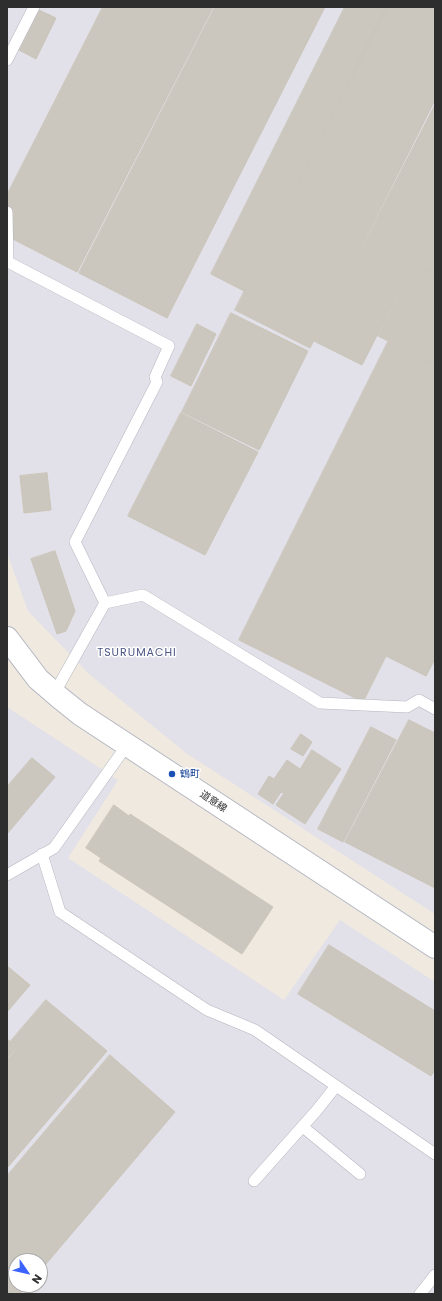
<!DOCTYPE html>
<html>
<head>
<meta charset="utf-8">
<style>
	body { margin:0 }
	#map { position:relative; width:442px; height:1301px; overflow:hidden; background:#efe9e0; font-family:Poppins,sans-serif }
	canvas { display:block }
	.frame { position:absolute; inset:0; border:8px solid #2e2e2e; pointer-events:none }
	.north { position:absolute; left:8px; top:1253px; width:40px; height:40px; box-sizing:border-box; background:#fff; border:1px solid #ababab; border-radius:50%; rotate:124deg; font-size:11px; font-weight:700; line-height:16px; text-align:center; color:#2e2e2e }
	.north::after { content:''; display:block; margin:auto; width:14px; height:18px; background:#3d63ff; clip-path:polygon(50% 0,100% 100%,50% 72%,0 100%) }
</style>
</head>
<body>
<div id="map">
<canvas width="442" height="1301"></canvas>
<div class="frame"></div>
<div class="north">N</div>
</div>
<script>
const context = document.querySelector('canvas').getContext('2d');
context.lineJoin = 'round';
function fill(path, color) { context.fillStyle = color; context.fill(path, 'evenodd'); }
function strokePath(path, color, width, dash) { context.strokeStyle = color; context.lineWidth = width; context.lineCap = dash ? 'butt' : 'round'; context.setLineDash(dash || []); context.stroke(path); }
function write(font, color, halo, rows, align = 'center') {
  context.font = font + ' Poppins,"Noto Sans JP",sans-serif'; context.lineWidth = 3; context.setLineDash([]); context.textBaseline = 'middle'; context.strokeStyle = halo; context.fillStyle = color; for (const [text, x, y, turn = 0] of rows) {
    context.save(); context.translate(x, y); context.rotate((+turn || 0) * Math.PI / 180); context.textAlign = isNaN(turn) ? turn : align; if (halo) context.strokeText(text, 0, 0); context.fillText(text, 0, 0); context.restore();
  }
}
const industrial = new Path2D(`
	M7,7h428v907l-249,-161 -97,-79 -61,-63 -21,-58z
	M7,707l111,73 -50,78 216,142 56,-80 95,62v312h-428zM16,1261h24v24h-24z`);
const building = new Path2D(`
	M103,7h110l-136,265 -70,-36v-41z
	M215,7h110l-158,311 -88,-45z
	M345,7h42l-143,284 -33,-17z
	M387,7h48v93l-125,248 -75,-38z
	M39,10l17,8 -20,41 -17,-9z
	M435,105v116l-73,144 -48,-24z
	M435,223v51l-21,-11z
	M414,264l21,10v33l-23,46 -34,-17z
	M435,309v56l-22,-12z
	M231,313l77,38 -49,99 -77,-38z
	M197,324l19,10 -25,52 -20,-10z
	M388,342l47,23v294l-9,17 -40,-20 -23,46 -124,-62z
	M181,413l77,39 -53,103 -77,-39z
	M47,473l4,37 -27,3 -4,-37z
	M55,551l20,60 -9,20 -9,3 -26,-75z
	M409,720l26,13v155l-90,-46z
	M371,727l25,13 -53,102 -25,-13z
	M301,734l11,8 -9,14 -12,-7z
	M312,750l29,19 -36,55 -29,-19 8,-12 -3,-1 -8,12 -15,-10 11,-18 5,3 13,-19 13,9z
	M32,758l23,19 -48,57v-47z
	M114,805l15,11 1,-2 143,93 -31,47 -143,-93 2,-3 -15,-10z
	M329,945l106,66v59l-4,6 -133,-82z
	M7,966l23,19 -23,27z
	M46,1000l61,51 -100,117v-108l11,-13 -7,-6z
	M7,1039l10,8 -10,11z
	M110,1055l65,57 -135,159v-10h-24v24h12l-8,9h-13v-118z`);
const service = new Path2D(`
	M7,60l27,-53
	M7,212l1,50 161,84 -14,31 2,5 -82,160 30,61
	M54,694l51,-91 38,-8 177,108 87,4 12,-7 16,9
	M42,854l18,58 147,98 48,20 180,124
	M7,875l47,-27 73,-103
	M303,1127l57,47
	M254,1181l63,-71 19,-24
	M420,1294l15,-19`);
const tertiary = new Path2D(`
	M7,638l31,41 22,19 20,16 355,233`);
const markers = [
	[172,774,4,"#1a4fb4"]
];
const transitNames = [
	["鶴町",180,774]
];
const streetNames = [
	["道意線",213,802,34]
];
const neighbourhoodNames = [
	["TSURUMACHI",137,653]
];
fill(industrial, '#e2e0e8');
fill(building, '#cbc7be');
strokePath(building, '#cbc5b9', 1);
strokePath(service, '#b4b6c1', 12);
strokePath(tertiary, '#b4b6c1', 24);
strokePath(service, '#fff', 11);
strokePath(tertiary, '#fff', 22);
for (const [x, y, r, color] of markers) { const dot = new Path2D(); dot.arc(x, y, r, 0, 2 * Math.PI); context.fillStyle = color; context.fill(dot); strokePath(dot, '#fff', 1.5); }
write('10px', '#164399', '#fff', transitNames, 'left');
write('10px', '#2e2e2e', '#fff', streetNames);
context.letterSpacing = '1px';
write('11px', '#4a5582', '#fff', neighbourhoodNames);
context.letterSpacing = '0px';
</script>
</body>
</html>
